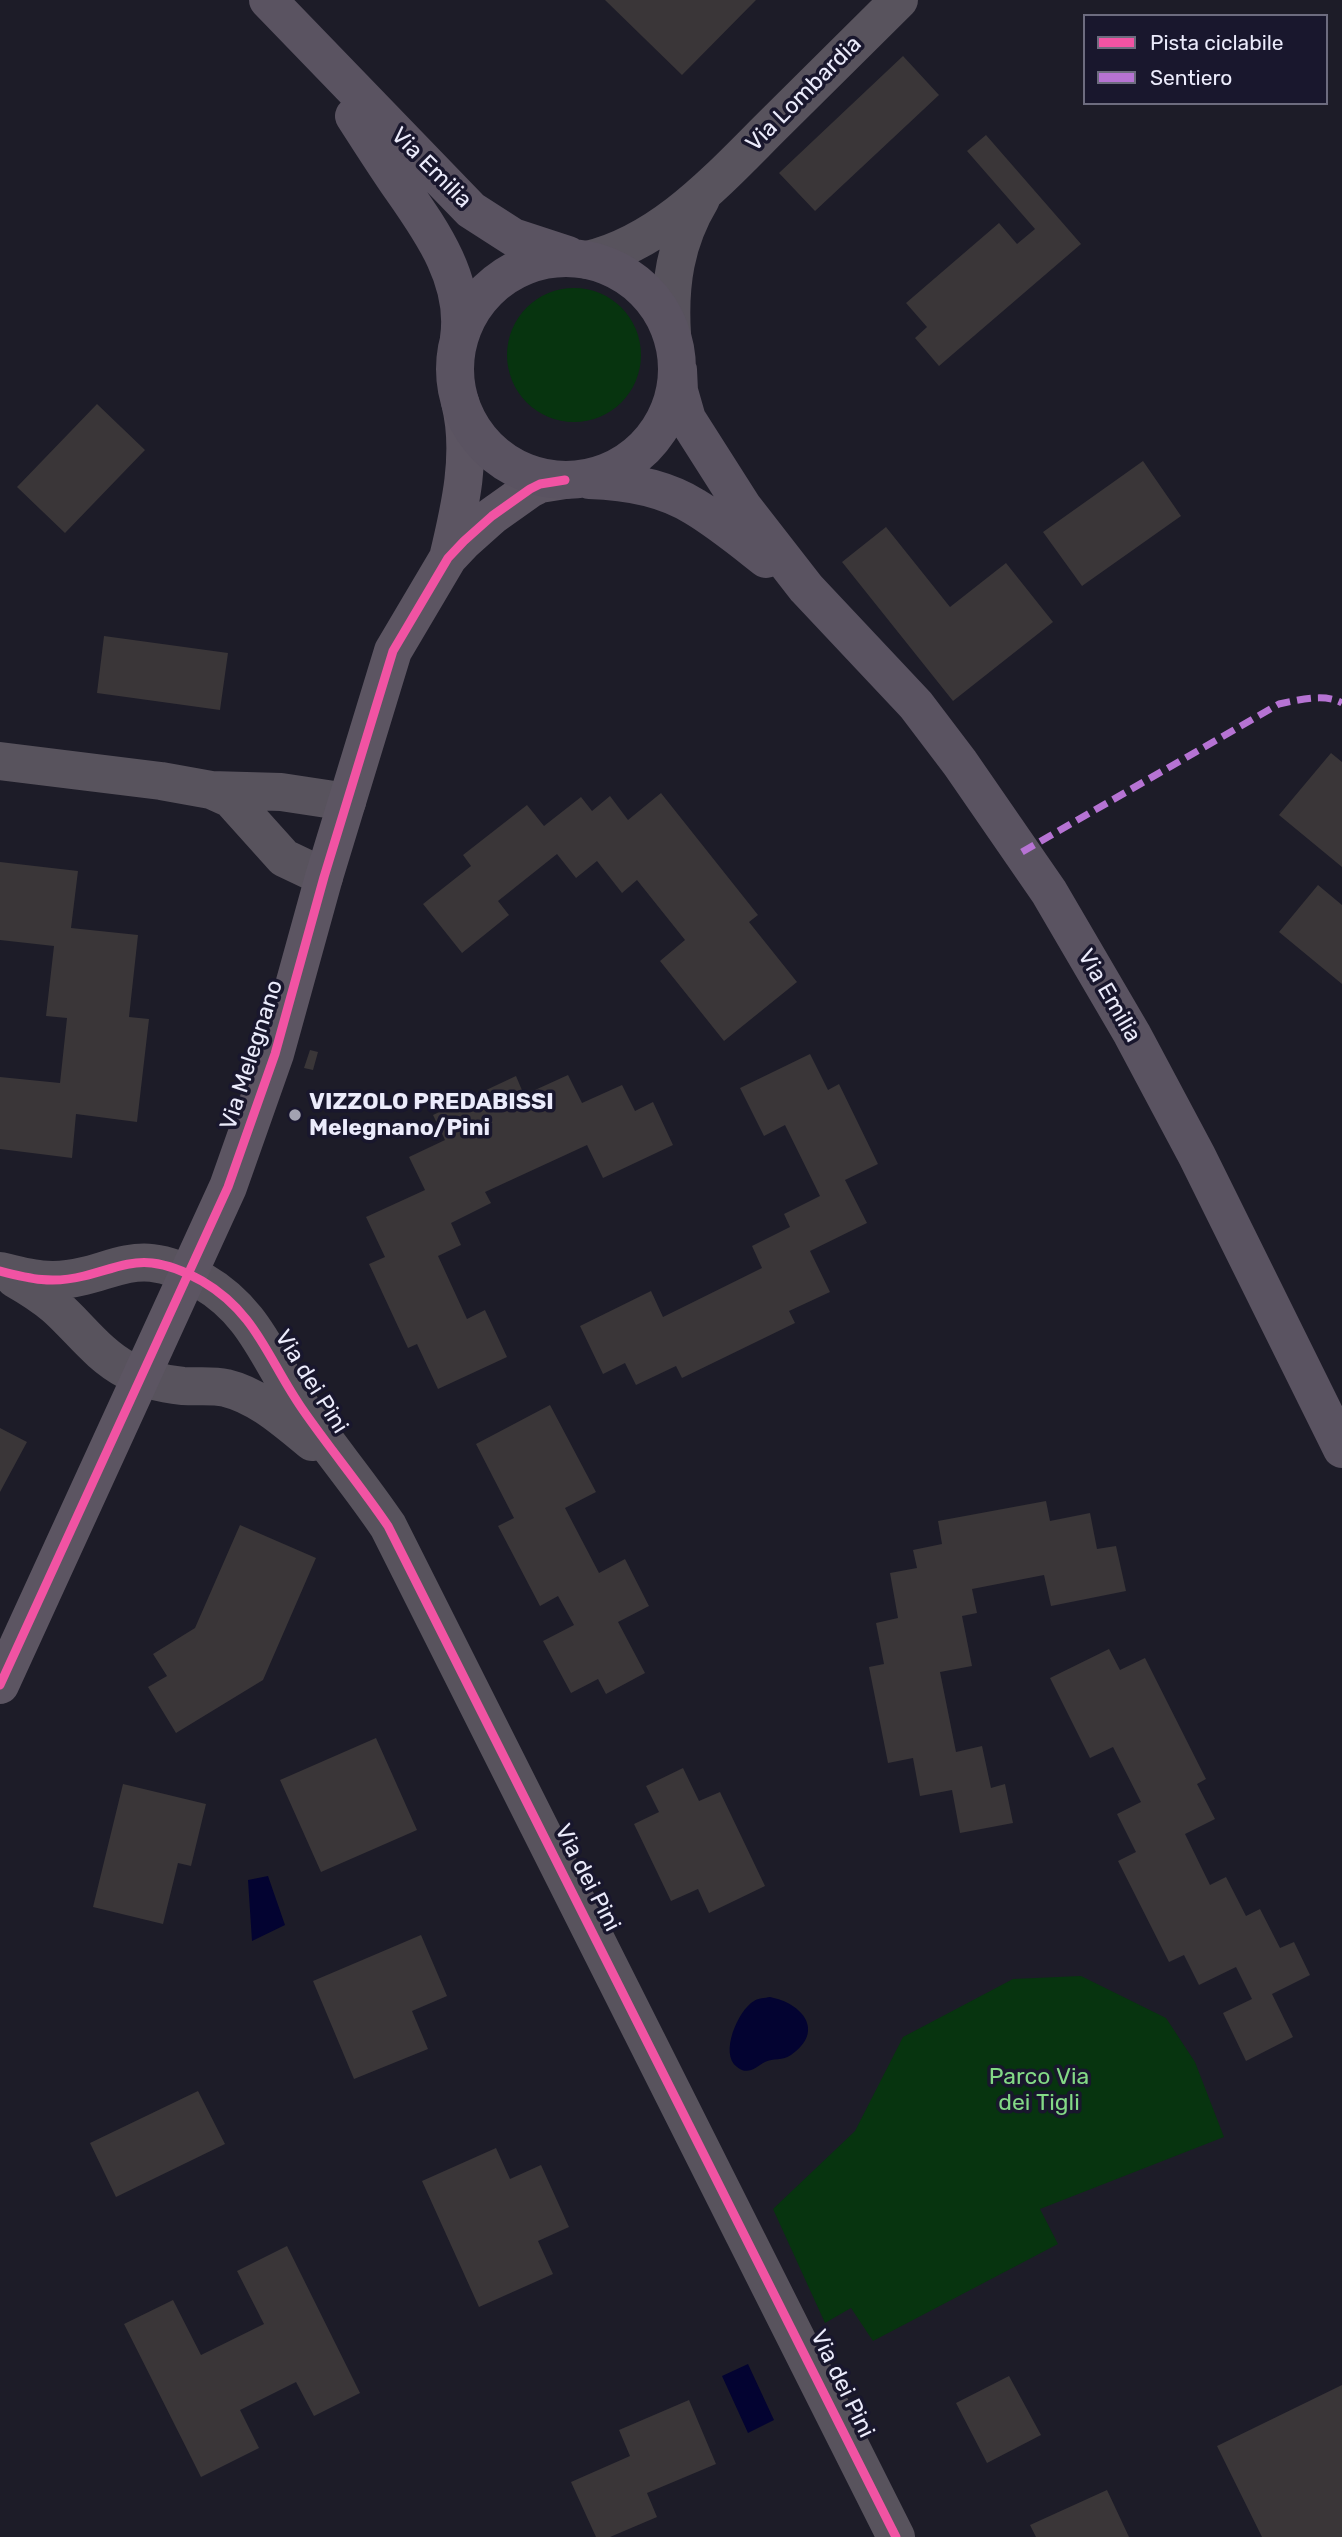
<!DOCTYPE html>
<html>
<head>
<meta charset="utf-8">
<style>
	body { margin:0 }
	#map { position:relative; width:1342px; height:2537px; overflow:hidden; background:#1d1c28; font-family:Rubik,sans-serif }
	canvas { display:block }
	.legend { position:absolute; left:1083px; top:14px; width:245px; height:91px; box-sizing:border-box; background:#19172d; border:2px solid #6d6c7f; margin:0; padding:9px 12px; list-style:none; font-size:21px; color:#ebebfb }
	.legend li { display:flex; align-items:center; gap:14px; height:35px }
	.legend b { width:35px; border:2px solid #6d6c7f }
</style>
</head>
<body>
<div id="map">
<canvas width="1342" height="2537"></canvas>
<ul class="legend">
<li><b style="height:9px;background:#f153a3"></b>Pista ciclabile</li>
<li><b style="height:9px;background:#b673d3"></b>Sentiero</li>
</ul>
</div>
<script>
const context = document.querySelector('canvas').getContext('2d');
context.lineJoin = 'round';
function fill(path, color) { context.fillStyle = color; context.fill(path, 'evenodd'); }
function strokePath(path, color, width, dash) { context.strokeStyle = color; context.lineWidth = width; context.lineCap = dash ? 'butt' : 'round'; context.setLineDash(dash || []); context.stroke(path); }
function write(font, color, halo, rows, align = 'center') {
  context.font = font + ' Rubik,sans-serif'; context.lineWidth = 7; context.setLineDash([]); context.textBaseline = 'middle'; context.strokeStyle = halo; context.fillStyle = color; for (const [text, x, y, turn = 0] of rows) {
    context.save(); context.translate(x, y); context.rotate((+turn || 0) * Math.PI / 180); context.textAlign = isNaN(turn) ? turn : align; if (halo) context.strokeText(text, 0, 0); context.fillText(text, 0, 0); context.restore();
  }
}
const green = new Path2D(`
	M507 355a67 67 0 1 1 134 0a67 67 0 1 1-134 0Z
	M1081,1976l85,42 29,44 29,75 -184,72 18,35 -185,97 -22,-33 -26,15 -52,-114 82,-78 48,-94 110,-58z`);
const water = new Path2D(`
	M268,1876l17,49 -33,16 -4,-61z
	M770,1997c32,6 56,34 21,58 -8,6 -18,3 -26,7 -9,5 -17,14 -28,5 -18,-13 1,-57 17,-66 4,-3 11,-3 16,-4z
	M748,2364l26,56 -26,13 -26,-57z`);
const building = new Path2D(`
	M605,0h151l-74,75z
	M903,56l36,39 -124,116 -36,-38z
	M986,135l95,109 -142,122 -24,-28 12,-11 -21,-24 93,-80 18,21 18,-15 -68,-78z
	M97,404l48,46 -80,83 -48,-46z
	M1143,461l38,55 -99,70 -39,-54z
	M886,527l64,80 56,-44 47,59 -100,79 -111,-139z
	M104,636l124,17 -8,57 -123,-17z
	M1331,753l11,9v105l-63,-52z
	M661,793l97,122 -9,7 48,60 -73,59 -64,-80 25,-21 -48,-60 -15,13 -25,-32 -21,17 -19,-24 -59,47 11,14 -47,38 -39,-49 48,-38 -8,-11 64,-50 17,21 37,-29 11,14 18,-15 18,24z
	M0,862l78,9 -7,57 67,7 -9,82 20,2 -12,103 -61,-8 -4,44 -72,-9v-72l60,6 7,-65 -21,-2 8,-70 -54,-6z
	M1318,885l24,20v79l-63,-52z
	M310,1050l8,2 -5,18 -9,-2z
	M810,1054l18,36 11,-6 39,80 -33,16 22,43 -57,28 20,41 -41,19 6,12 -113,55 -6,-12 -40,19 -11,-22 -22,11 -23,-48 71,-35 12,26 99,-49 -10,-22 38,-19 -6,-13 36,-18 -35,-71 -21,11 -24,-48z
	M568,1075l14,28 40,-18 13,26 18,-9 20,43 -70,33 -16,-33 -102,47 6,11 -40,20 10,22 -23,11 29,63 18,-9 22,47 -69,32 -21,-45 -9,4 -39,-84 16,-7 -19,-40 59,-27 -16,-33 36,-17 -12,-25 83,-39 8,19z
	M550,1405l46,87 -31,16 34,65 26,-14 24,47 -31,16 27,51 -39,21 -8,-15 -27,14 -28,-52 31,-16 -16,-29 -18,10 -42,-80 16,-8 -38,-74z
	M0,1428l27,14 -27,50z
	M1046,1501l4,20 40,-8 7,36 19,-3 10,45 -75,15 -7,-31 -72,14 5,24 -15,3 10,50 -32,6 16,80 26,-6 9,42 14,-4 8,39 -53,10 -8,-43 -32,6 -7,-38 -25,5 -19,-96 15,-3 -8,-41 22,-5 -8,-45 27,-5 -4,-18 29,-6 -4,-23z
	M240,1525l76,33 -53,122 -87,53 -28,-46 19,-11 -14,-22 42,-26z
	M1109,1649l11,21 25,-12 61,121 -9,5 18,35 -30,15 25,51 16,-8 20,39 14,-7 20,39 14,-6 16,33 -38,19 21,43 -47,24 -23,-48 29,-14 -16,-32 -37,18 -15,-30 -15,7 -51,-101 18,-9 -19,-38 24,-12 -28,-55 -23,11 -40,-80z
	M376,1738l41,92 -96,42 -41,-92z
	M683,1768l16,33 21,-9 45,94 -56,27 -11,-24 -27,12 -37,-77 25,-12 -13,-26z
	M123,1784l83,20 -15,62 -13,-3 -15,61 -70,-17z
	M421,1935l26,61 -35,15 16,38 -74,30 -41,-98z
	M198,2091l27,53 -109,53 -26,-54z
	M496,2148l14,31 31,-14 28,62 -31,14 15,33 -74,33 -57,-126z
	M287,2246l73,147 -46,23 -18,-34 -56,28 19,38 -58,29 -77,-153 49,-24 28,55 63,-31 -27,-53z
	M1009,2376l32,59 -54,28 -31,-60z
	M1342,2385v152h-80l-45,-91z
	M689,2400l27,64 -69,29 10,24 -47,20h-14l-25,-55 59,-26 -11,-26z
	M1107,2490l22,47h-93l-6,-12z`);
const street = new Path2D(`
	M587,260c78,-18 136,-86 191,-140 40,-40 81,-80 121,-120
	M672,334c-3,-49 3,-92 29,-135
	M0,761l161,20 50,9 70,2 66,10
	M211,790l20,9 53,59 40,19
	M0,1271c31,8 52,13 84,5 22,-5 45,-16 68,-13 18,2 34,9 50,18 55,32 66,79 101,129 27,39 58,76 85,116l508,1011
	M15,1279c14,8 27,16 40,27 24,21 43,49 72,64 17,10 37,14 56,16 15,1 29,-1 43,2 33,8 60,33 86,54`);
const secondary = new Path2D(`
	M448,558c12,-50 25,-105 12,-156
	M0,1685l228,-498 47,-133 49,-177 69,-226 55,-93 16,-17 28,-25 38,-27 10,-5 25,-4`);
const primary = new Path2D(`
	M268,0l203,210 42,27 55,18
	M354,116c16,25 32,50 48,73 31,44 65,93 57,149
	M455 369a111 111 0 1 1 222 0a111 111 0 1 1-222 0Z
	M678,370l1,21 8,28 56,88 63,81 110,117 44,58 89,129 83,142 65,122 145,293
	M589,480c35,1 76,8 106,27 25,15 48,34 71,52`);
const quiet = new Path2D(`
	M1022,852l257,-148c20,-4 45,-11 63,-1`);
const cycleway = new Path2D(`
	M0,1271c31,8 52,13 84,5 22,-5 45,-16 68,-13 18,2 34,9 50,18 55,32 66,79 101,129 27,39 58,76 85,116l508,1011
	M0,1685l228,-498 47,-133 49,-177 69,-226 55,-93 16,-17 28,-25 38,-27 10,-5 25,-4`);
const markers = [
	[295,1115,7,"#a3a3b1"]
];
const streetNames = [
	["Via Lombardia",804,94,-45],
	["Via Emilia",431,168,45],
	["Via Emilia",1109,996,60],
	["Via Melegnano",252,1055,-72],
	["Via dei Pini",311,1382,58],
	["Via dei Pini",587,1878,63],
	["Via dei Pini",842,2384,64]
];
const poiNames = [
	["VIZZOLO PREDABISSI",309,1102],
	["Melegnano/Pini",309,1128]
];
const parkNames = [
	["Parco Via",1039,2077],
	["dei Tigli",1039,2103]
];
fill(green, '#07340f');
fill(water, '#030331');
fill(building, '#3a3638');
strokePath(street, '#58535d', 38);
strokePath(secondary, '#5c5562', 38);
strokePath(primary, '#5a5361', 38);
strokePath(quiet, '#b673d3', 7, [14, 7]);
strokePath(cycleway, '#f153a3', 9);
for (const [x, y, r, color] of markers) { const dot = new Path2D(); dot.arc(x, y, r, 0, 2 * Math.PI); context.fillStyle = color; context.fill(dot); strokePath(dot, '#19172d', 2.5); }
write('23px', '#ebebfb', '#19172d', streetNames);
write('bold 23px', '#ebebfb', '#19172d', poiNames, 'left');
write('23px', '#83d986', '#19172d', parkNames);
</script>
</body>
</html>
